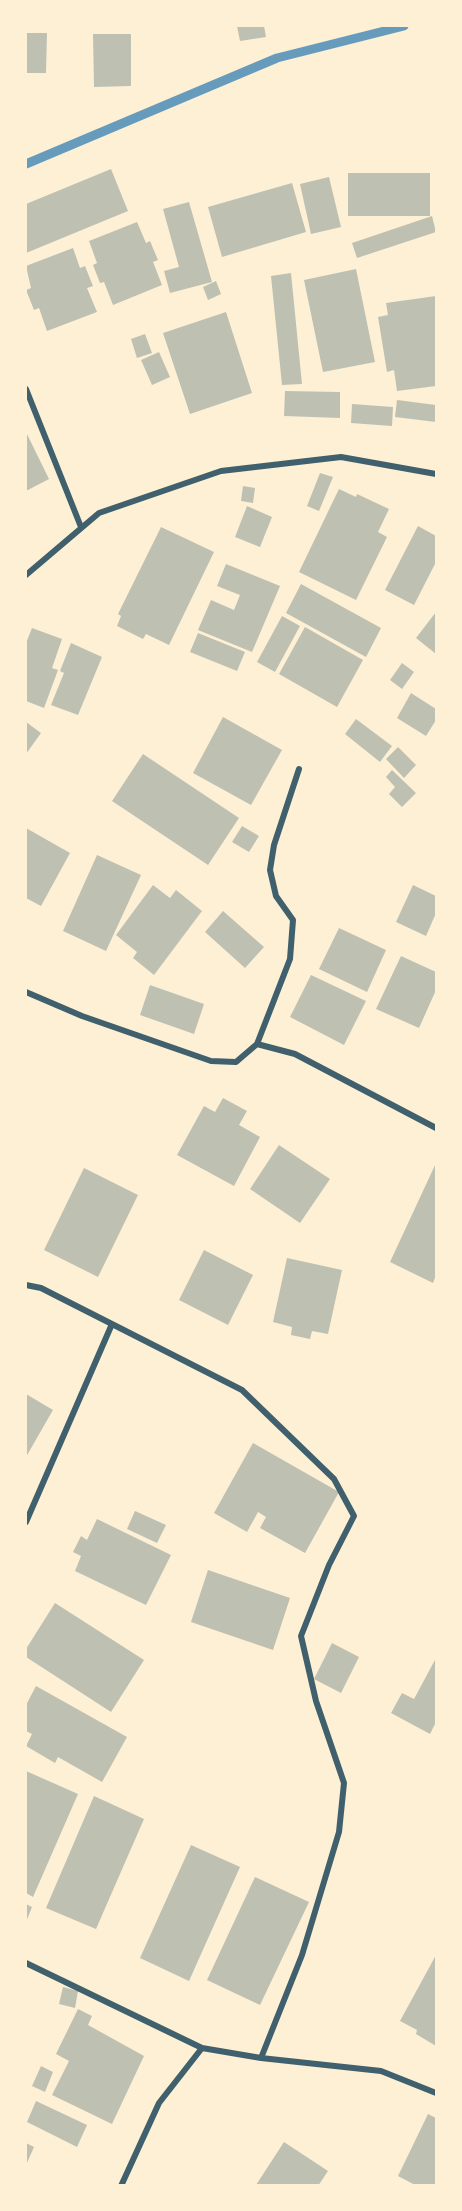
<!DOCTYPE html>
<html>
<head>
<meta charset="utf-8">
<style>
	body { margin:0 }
	#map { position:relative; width:462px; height:2211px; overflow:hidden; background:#fdf0d5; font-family:"IBM Plex Sans",sans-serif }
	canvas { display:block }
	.frame { position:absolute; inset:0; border:27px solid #fdf0d5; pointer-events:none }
</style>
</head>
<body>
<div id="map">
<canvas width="462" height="2211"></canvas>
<div class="frame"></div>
</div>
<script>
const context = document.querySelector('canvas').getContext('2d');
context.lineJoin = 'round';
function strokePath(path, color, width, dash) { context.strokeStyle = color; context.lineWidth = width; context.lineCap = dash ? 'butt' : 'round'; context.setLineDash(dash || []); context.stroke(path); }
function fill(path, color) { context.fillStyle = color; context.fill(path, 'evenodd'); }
const stream = new Path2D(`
	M26,164l251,-106 127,-32`);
const building = new Path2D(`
	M237,26h27l2,11 -26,4z
	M26,33h21l-1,40h-20z
	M93,34h38v52l-37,1z
	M111,169l17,42 -102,42v-49z
	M348,173h82v43h-82z
	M329,177l12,50 -30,7 -11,-50z
	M292,183l14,49 -84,25 -14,-50z
	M189,202l23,80 -42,11 -6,-22 15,-4 -16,-58z
	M432,216l4,16 -79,26 -5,-15z
	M137,222l9,21 4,-2 8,19 -5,2 9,23 -49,20 -9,-23 -4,1 -7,-18 4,-2 -8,-22z
	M73,248l7,20 5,-2 8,20 -6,2 10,24 -50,19 -8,-23 -5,2 -8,-20 5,-2 -5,-22z
	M356,269l19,93 -52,10 -19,-92z
	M291,273l11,111 -20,1 -11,-109z
	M216,281l5,13 -13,6 -5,-13z
	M436,296v90l-39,5 -3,-21 -7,2 -9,-55 10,-2 -2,-12z
	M226,312l26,81 -62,21 -27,-81z
	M145,334l7,19 -15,5 -6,-19z
	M159,352l11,25 -18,8 -11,-25z
	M285,391l55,1v26l-56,-2z
	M397,400l39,5v17l-41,-5z
	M352,404l41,3 -1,19 -41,-3z
	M26,432l23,47 -23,12z
	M320,473l13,4 -14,34 -12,-5z
	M243,486l12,2 -2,15 -12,-2z
	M339,489l17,8 1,-3 32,15 -11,23 9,5 -31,63 -57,-28z
	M247,506l25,11 -12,30 -25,-10z
	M418,526l18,10v26l-22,43 -29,-15z
	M161,527l53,25 -45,93 -23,-11 -3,5 -26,-13 4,-10 -3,-2z
	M226,564l54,22 -28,66 -54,-22 13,-30 23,10 6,-15 -23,-9z
	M301,584l80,44 -15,29 -80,-44z
	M436,612v42l-20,-16z
	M282,616l18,10 -25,46 -18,-10z
	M305,627l58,33 -26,47 -58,-33z
	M32,628l30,11 -10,29 6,2 -14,38 -18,-7v-58z
	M198,633l47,19 -8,19 -47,-19z
	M71,643l31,14 -24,58 -27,-10 13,-32 -4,-2z
	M402,663l12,9 -12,17 -12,-9z
	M411,693l25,16v11l-10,16 -29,-18z
	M223,717l59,33 -31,55 -58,-32z
	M356,719l36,27 -12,16 -35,-28z
	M26,722l15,11 -15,21z
	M398,747l18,18 -12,13 -18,-19z
	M143,754l96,64 -31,47 -96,-64z
	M392,770l24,23 -14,14 -13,-13 6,-7 -9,-10z
	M242,826l17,10 -10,16 -17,-10z
	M26,828l44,25 -29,53 -15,-8z
	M97,855l44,20 -35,76 -43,-20z
	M153,885l17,13 6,-8 26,21 -48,64 -21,-17 4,-6 -21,-17z
	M413,885l23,11v17l-10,23 -30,-14z
	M223,911l41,36 -19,21 -40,-36z
	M339,928l47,22 -19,42 -48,-23z
	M401,956l35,16v18l-17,38 -43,-19z
	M311,975l55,26 -22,44 -54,-28z
	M150,985l54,19 -10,30 -54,-19z
	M223,1098l24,13 -8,14 21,12 -26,49 -57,-31 27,-49 11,6z
	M279,1145l51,34 -30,44 -50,-34z
	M436,1163v112l-3,8 -43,-21z
	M84,1168l54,27 -40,82 -54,-27z
	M204,1250l49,25 -25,50 -49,-25z
	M287,1258l55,12 -14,64 -16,-3 -2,8 -19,-4 1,-8 -19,-5z
	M26,1394l27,16 -27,47z
	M253,1443l86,49 -34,61 -45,-25 6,-11 -8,-5 -11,20 -33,-19z
	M135,1511l31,14 -9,18 -30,-14z
	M97,1519l74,36 -25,50 -71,-34 6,-15 -8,-4 8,-16 6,4z
	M208,1570l82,28 -17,52 -82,-28z
	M55,1603l89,57 -33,52 -85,-55v-8z
	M332,1643l27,14 -18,36 -27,-14z
	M436,1658v64l-6,12 -39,-21 11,-20 12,6z
	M36,1686l91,51 -25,45 -44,-25 -3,6 -29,-17 6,-12 -6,-3v-26z
	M26,1771l52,23 -45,103 -7,-4z
	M94,1796l50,23 -48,110 -50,-21z
	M191,1845l49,22 -51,114 -49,-23z
	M255,1877l54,25 -49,103 -53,-25z
	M26,1904l6,3 -6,15z
	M436,1955v91l-20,-12 1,-4 -17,-9z
	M63,1987l15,4 -3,17 -16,-4z
	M78,2009l14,7 -4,9 56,31 -32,68 -60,-29 17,-34 -13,-7z
	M41,2066l12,6 -8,20 -13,-6z
	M36,2101l51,24 -10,22 -50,-25z
	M428,2114l8,4v68h-19l-19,-10z
	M284,2142l44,29 -10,15 -62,-1z
	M26,2143l8,4 -8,18z`);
const minor = new Path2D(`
	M26,389l55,138
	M26,575l73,-62 122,-42 120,-14 95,17
	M26,992l56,24 129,45 25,1 21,-18 33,-85 3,-39 -17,-24 -6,-26 4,-25 25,-76
	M257,1044l38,10 141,74
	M26,1285l15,3 201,102 92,89 20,37 -25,49 -28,71 15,65 28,82 -5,49 -37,123 -41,103
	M26,1522l86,-198
	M26,1963l176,85
	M121,2186l38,-83 43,-55 59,10 120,13 55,22`);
strokePath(stream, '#669bbc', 9);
fill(building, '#bec0b2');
strokePath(minor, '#3f606c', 6);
</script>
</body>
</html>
